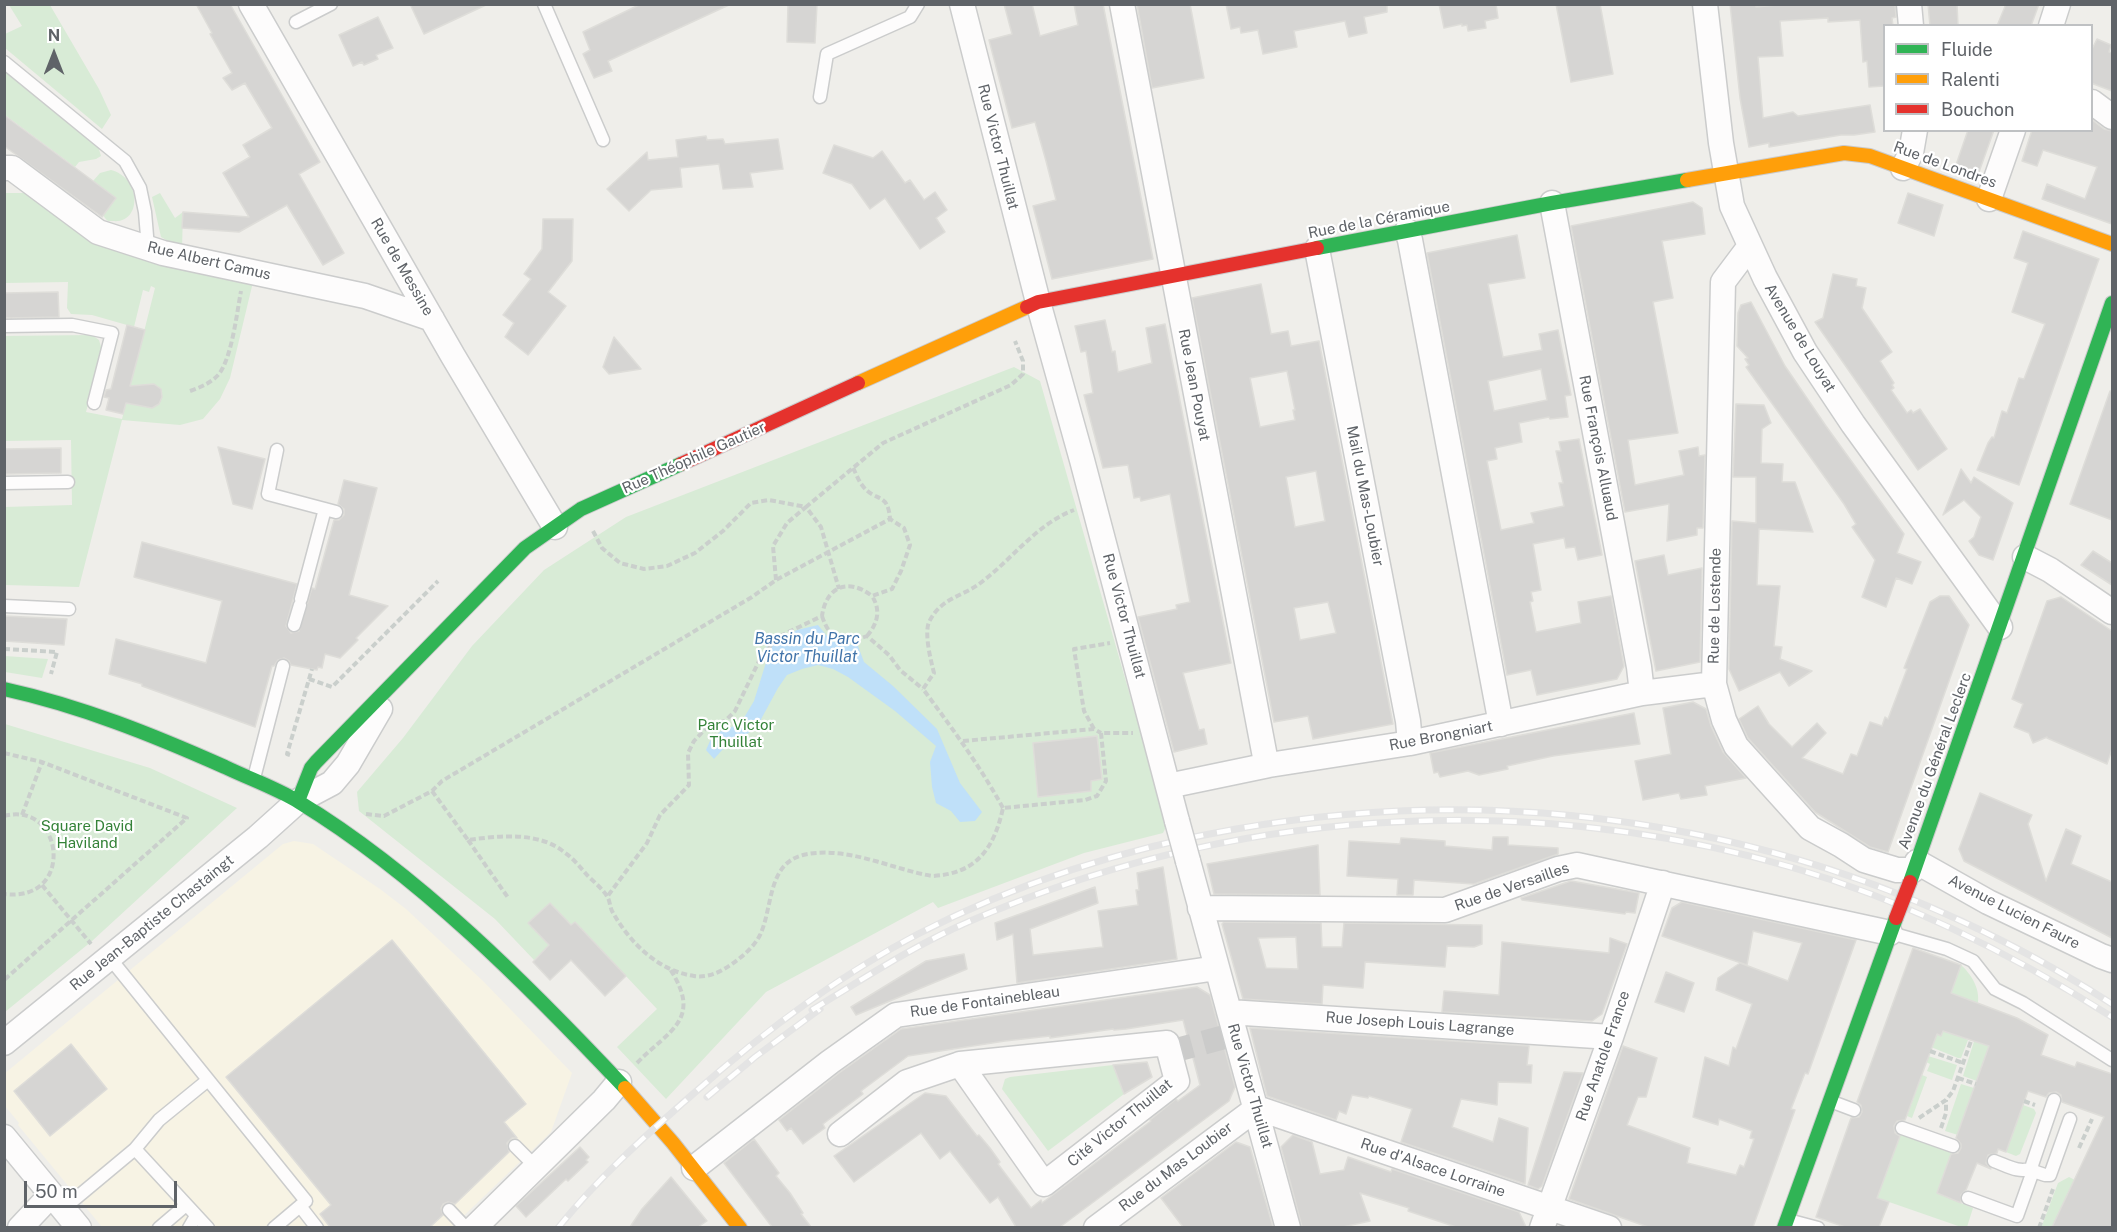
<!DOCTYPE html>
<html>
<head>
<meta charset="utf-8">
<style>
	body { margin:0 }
	#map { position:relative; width:2117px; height:1232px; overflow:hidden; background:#efeeea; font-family:"Public Sans",sans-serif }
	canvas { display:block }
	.frame { position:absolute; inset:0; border:6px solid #5f6368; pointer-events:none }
	.legend { position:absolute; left:1883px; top:24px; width:210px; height:108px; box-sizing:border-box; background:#fff; border:2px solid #bfc1c3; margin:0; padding:8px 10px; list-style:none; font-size:18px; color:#5f6368 }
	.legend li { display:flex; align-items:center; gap:12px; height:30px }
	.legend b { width:30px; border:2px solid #bfc1c3 }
	.north { position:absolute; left:24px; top:24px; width:60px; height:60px; -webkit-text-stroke:4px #fff; paint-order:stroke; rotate:0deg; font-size:16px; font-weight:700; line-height:24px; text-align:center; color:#5f6368 }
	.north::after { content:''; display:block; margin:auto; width:21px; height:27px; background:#5f6368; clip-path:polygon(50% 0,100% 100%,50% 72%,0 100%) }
	.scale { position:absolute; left:24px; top:1181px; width:153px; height:27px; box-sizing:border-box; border:3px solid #5f6368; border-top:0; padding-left:8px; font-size:18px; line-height:21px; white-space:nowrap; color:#5f6368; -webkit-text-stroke:4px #fff; paint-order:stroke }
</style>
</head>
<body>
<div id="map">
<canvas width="2117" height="1232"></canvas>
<div class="frame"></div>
<ul class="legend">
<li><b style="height:8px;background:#30b455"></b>Fluide</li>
<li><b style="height:8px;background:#ff9f0a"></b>Ralenti</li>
<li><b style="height:8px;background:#e5322d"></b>Bouchon</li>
</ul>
<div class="north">N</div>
<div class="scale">50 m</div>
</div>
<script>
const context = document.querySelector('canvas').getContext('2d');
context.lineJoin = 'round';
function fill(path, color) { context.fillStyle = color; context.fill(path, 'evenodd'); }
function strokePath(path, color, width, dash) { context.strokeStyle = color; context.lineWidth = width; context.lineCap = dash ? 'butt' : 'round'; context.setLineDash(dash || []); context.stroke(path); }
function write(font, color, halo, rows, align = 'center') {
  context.font = font + ' "Public Sans",sans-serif'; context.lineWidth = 4.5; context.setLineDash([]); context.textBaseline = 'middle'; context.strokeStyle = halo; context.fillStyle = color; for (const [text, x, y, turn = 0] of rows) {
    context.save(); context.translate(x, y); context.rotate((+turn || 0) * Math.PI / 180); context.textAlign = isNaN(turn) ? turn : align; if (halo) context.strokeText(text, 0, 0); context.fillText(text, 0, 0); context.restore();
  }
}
const commercial = new Path2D(`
	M294,841l19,3 67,45 26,20 77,72 89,92 -21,59 -100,96 -349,-1 -84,-102 1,-2 -14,-17 -1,-32 279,-230z`);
const green = new Path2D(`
	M9,5h41l49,84 12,26 -9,14 -97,-81v-14l17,-8z
	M4,70l94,76 3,10 -5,3 -17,3 -4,5 -70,-52z
	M111,170c31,8 31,54 2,51 -5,0 -5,1 -8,-3 -7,-8 -9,-26 -12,-37l7,-8z
	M5,193h21l80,55 147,34 -23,96 -10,21 -17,20 -23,6 -58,-5 -43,167 -74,-2v-78l67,-2 -1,-65 -66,1v-105l87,-1 7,5 3,10 -16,62 36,7 33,-131 -4,-2 -2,6 -6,-2 -9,37 -42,-12 -21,-1 -4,-6 1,-26 -63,1z
	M160,193l15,25 8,-6 -1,37 -21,-12 -9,-40z
	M1014,367l26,14 127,444 -4,8 -79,20 -146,55 -5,-6 -167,90 -100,107 -49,-52 40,-38 -82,-87 -41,38 -39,-41 -136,-108 -2,-19 46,-54 69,-92 72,-76 82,-53z
	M5,656l43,3 -6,19 -37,-6z
	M5,724l145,44 87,40 -145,133 -87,71z
	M1961,965c10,9 19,23 17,38l-9,-3 -13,35 12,5 -7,18h-3l-27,-11z
	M1978,1029l16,5 -17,47 -14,-5z
	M1928,1056l29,9 -5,15 -25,-9 3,-7 -4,-2z
	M1113,1065l11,29 -76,57 -46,-62 3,-10 5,-2z
	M1922,1075l5,2 -15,41 -5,-2z
	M1961,1084l13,4 -16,47 -13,-4z
	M2023,1105l11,4 2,4 -16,41 -4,2 -10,-4z
	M1900,1134l52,19 -15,40 36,15 -6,19h-6l-92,-32 17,-22z
	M2069,1177l6,3 -23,47 -11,1 17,-45z`);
const water = new Path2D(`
	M818,625l13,16 27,5 6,16 29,24 44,43 23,54 22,29 -7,9 -15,1 -9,-11 -15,-8 -4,-16 -2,-25 6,-16 -41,-35 -47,-34 -15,-8 -15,-4 -16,4 -15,6 -9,13 -19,35 -9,9 -27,17 -9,10 -8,-9 4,-9 11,-10 13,-5 11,-10 9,-15 14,-45 -3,-17 14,-5 5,3 13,-7z`);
const building = new Path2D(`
	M196,4h34l90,158 -21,12 45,79 -21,12 -36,-60 -48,27 -57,-4 1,-16 66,5 -26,-44 27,-16 -7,-12 29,-17 -27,-45 -13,7 -9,-12 9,-5 -22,-39 2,-1z
	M410,4h78l-64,30z
	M641,4h90l-123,57 4,10 -18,7 -11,-24 7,-4 -7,-18z
	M788,4h29l-2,39 -28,-1z
	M1004,4h28l8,32 38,-11 -4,-21h29l50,255 -101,20 -19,-73 23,-6 -10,-39 -11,-39 -23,6 -23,-88 23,-6z
	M1137,4h53l14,74 -52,10z
	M1226,4h161v8l-23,5 3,16 -18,4 -4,-16 -51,10 3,16 -34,7 -5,-24 -17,3 -1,-6 -9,2z
	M1439,4h57l2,14 -13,3 1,7 -18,3 -1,-6 -5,1v-2l-18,4z
	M1556,4h44l13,70 -42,8z
	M1730,4h26v3l32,-3h107l1,13 -4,1 1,8h-9v60l-15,1 -2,-26 -4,1 -3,-42 -32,2v-4l-48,3 3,35 -25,1 5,61 30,-6 5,4 72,-11 5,27 -21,3h-13l-72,12v-4l-20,4 -9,-49z
	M1928,4h29l1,22h-28z
	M2006,4h33l-8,22h-34z
	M378,17l15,31 -17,7 2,4 -14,6 -2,-3 -9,4 -14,-31z
	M2097,39l14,6 -2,7 3,1v38l-21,-8v-32z
	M4,115l112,83 -14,19 -98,-71z
	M2091,119l13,10 8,2v93l-70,-25 5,-15 38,15 12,-32 -54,-17 -6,16 -15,-5 10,-31h59z
	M1968,130h26l-15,42 -23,-7z
	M706,136l1,4 16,-1 2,5 53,-5 5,30 -33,4 3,14 -30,2 -4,-25 -39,4 2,19 -31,3 -22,21 -22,-22 40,-37 1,8 30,-3 -2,-17z
	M834,145l39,13 9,-7 23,32 5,-3 14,20 11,-8 12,18 -11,8 9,14 -25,17 -35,-51 -15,11 -18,-25 -29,-11z
	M1908,193l35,12 -9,31 -36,-13z
	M1693,202l9,6 3,26 -43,7 11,57 -20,4 25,131 -50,7 7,45 49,-10 -5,-24 19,-4 1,9 6,-1 -2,73h-6v7l-30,6 2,-37 -44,8 -54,-286z
	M543,219h30l-1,42 -24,31 18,14 -38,49 -23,-18 9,-14 -11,-8 28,-36 -7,-5 18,-25z
	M2023,231l76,28 -80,226 -42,-15 11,-27 4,-6 2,1 8,-27 5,2 12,-35 5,1 21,-55 -33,-12 16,-49 -14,-5z
	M1517,235l8,43 -37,6 15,73 39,-7 -3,-16 19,-4 13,65 -6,1 3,21 -18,2 -1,-2 -30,6 3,19 -27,6 2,11 -10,2 14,69 33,-7 -3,-10 33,-7 -5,-23h4l-7,-32h5l-2,-9 20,-3 23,116 -24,5 -3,-13 -9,1 -2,-10 -31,6 8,46 -10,2 2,9 -3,1 6,30 45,-9 -3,-21 33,-6 13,70 -7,13 -80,16 -6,-25 -24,5 -80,-422zM1541,369l6,31 -53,11 -6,-30z
	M1833,274l24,5 -1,7 10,2 -4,20 30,44 -12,9 14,22 -2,2 2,3 -3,2 16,23 4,-3 2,3 7,-4 27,40 -29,21 -103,-148 8,-4z
	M1261,284l10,50 17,-3 3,15 28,-5 74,383 -80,15 -5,-23 -34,6 -82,-424zM1287,371l8,39h-2l2,10 -35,7 -10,-49zM1316,471l9,50 -30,6 -9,-50zM1328,602l8,31 -36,7 -6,-32z
	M58,292l1,25 -55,1v-25z
	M1751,302l34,64 41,60 78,108 -7,19 24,9 -9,22 -16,-6 -10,29 -24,-10 13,-37 -23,-33 4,-3 -12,-20 -98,-137 3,-2 -4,-6 3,-1 -11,-12 1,-33 3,-8z
	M1105,320l7,32 3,-1 3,21 34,-9 -6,-35 19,-4 66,339 -48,10 16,57 5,-1 3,15 -33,8 -36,-135 39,-8 -1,-4 14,-3 -20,-108 -29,7 -1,-4 -6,1 -6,-33 -25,3 -19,-73 9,-2 -7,-42 -5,1 -6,-26z
	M127,325l18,5 -15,56 24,-2 7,5 1,8 -3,7 -7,4 -26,-5 -3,11 -17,-4 3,-12 -5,-1 2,-7 5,-1z
	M614,337l27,32 -32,5 -6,-7z
	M2110,391h2v129l-42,-16z
	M1736,404l28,1 7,18 -9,6 -1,34 22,1 -1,18h13l18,50 -54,-3 -2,56 23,1 -6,60 8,1 -2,12 32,12 -23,15 -9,-14 -41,19 -10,-22 3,-148 24,2v-46h-23z
	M218,447l47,12 -13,50 -19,-5z
	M61,448v25l-57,1v-25z
	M1961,469l10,14 3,-6 39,26 -20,57 -14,-5 -10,-14 5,-4 7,-20 -17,-17 -21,15z
	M344,480l33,8 -28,107 39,11 -32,32 2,2 -18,18 -15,-4 -3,14 -4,-1 -1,3 -26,-5 -2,-4 -5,-3 -6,2 -4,6h-2l-17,61 -113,-41v-2l-33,-10 7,-35 90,24 16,-62 -88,-24 8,-35 155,42 -11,42 5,7 8,-2 13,-43 3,1 19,-69h5l5,-5v-6l-6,-5z
	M2093,551l19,12v22l-31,-20z
	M1664,555l4,20 34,-7 -2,94 -44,9 -21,-110z
	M1940,596h9l20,29 -81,227 -18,-5 -55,-35 -67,-74 -9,-19 19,-13 11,18 23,23 25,-24 9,10 -24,25 41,16 8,-20 6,2 13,-34 12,4 3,-9 3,2 19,-50 -3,-1 26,-66z
	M2061,597l51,34v118l-5,15 -60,-26v-1l-14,6 -4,-10 -15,-6 9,-23 -11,-5 35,-98z
	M4,616l63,3 -3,26 -60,-4z
	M1693,702l13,7 5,17 12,26 23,26 -41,8 2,9 -26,4 -2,-6 -36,7 -8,-39 36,-7 -8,-46z
	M1634,713l6,31 -87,12 -46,10 1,3 -29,6 -11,-4 -28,6 -2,-5 -4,1 -4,-20z
	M1097,736l5,43 -11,2v10l-53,6 -5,-54z
	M1980,793l52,22 -4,9 18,57 20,-52 15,7 -10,28 41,18v56l-148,-77 -5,-12z
	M1493,837h15v8l50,3v6l-84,30 -60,-4 -1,15h-16l1,-16 -51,-3 2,-35 51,3 1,-6 44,3v5l47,4z
	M1318,845l2,50 -106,-1 -7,-30z
	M1163,867l14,92 -160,24 -4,-49 -16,6 -2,-17 100,-36 3,16 -68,26 3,26 70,-8 -5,-36 40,-6 -2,-15h3l-2,-17z
	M1571,881l68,12 -4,20 -9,-1 -1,2 -103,-14 -1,-2z
	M1682,902l174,38 -48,134 -3,-1 -14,36 4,1 -42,117h-105l-79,-28 54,-153 34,12 -11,39h-8l-11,28 63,23 -3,15 49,12 4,-10 4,2 10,-28 -4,-1 2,-7 -33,-12 -1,6 -25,-8 12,-60 24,9 4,-19 3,2 16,-45 -36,-14 2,-12 22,-15 48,18 14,-38 -49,-12 -6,34 -85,-29 10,-28z
	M550,903l21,22 4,-3 51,54 -21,20 -34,-36 -21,20 -17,-18 16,-17 -21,-22z
	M1224,922l97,1 1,24h20l2,-24 138,2v19l-8,3 -27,-1 -2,21 -80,-5 -2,26 -40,-3 -1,19 -79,-5 -21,-75zM1296,937l2,32 -32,-1 -8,-30z
	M1610,938l17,6 -25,70 -10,7 -150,-9 2,-21 55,4 3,-53 107,11z
	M392,940l134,164 -22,18 13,16h-5l-5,5 2,9 -54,52 -7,-2 -5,2 -2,4 2,7 -13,12h-100l-10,-13 11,-9 -105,-128z
	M1913,948l48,17 -10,28 66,25 31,17 -7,20 34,12 2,-5 35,12v153h-60l52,-110 -42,-15 -1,-7 -5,-3 -7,1 -3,4 -18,-6 -22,61 -8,-3 -1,4 -9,2 -2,8 5,6 -14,-6 -11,27 -5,5v8l-24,-10 14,-39 7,-1 3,-5v-4l-5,-6 33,-92 -46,-15 -2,5 -4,-2 -32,86 -8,1 -3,5 1,7 5,3 -23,62 12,4 -10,25h-34l-29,-10 35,-99 8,-1 3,-5 -1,-7 -4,-3z
	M964,954l3,15 -111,46 -5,-8 75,-46z
	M1666,972l28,11 -10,29 -29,-10z
	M1197,987l13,8 25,92 -6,14 -169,126h-44l-18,-30 -8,6 -40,-52 -10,8 -19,-26 -67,49 -20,-26 91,-63 21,3 31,40 2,-1 11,13 10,14 -2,2 33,44 10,-8 1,3 109,-82 -1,-1 26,-21 2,2 22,-16 -17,-65 -57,9 -12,1 -1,-1 -63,9v-2l-45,5 -97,15 -47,35 2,3 -40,30 2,4 -22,16 -12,-16 -4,3 -8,-11 60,-47 62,-44z
	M1250,1028l279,18 -2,19h5l-1,18 -33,-1 -1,23 -36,-6 -9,28 41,15 6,-24 29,10 -3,56 -124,-42 11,-33 -43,-13 -1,2 -16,-3 -6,19 -7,-3 -3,9 -69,-24z
	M71,1044l36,45 -57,47 -36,-45z
	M1147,1062l5,15 -28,17 -11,-29z
	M1564,1072l19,1 -41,113 -4,3 -10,-4z
	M1293,1135l19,7 8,32 24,-4 4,-13 43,15 1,-3 127,43 7,15h-70l-48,-16 1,-3 -49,-15 10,28 -27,6h-41l-21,-80z
	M754,1139l25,34 -3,3 14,17 13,20 -2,1 10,13h-39l-48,-64z
	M1236,1142l14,5 23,80h-90l-22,-29z
	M580,1147l9,10 -3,3 2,2 -20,19 -2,-2 -40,38 -10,-11z
	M671,1177l36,44 -9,6h-68l12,-18z`);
const streetTunnel = new Path2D(`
	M1169,1052l67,-18`);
const path = new Path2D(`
	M190,391c11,-4 21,-8 29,-17 13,-17 18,-62 22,-83
	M853,468c3,5 5,12 9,17 13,18 26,6 28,34
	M593,531l9,17 18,15 24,6 23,-3 28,-13 28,-22 28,-28 18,-3 37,7 77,-64 128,-58 12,-11v-13l-8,-20
	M776,580l-3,-34 14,-23 19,-16 15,20 18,62
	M822,616c8,25 22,29 45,20l22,19 11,15 23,19
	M867,636c11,-13 14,-26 5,-40
	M4,649l53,3 -6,22
	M309,679l23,8 106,-106
	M1094,729l-10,-18 -10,-62 36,-6
	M963,741l131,-12 7,4
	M4,753l38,9 145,56 -183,162
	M290,755l-3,-1 25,-85
	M432,791l36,49c30,-4 70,-9 96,12 9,6 16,15 23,23 6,6 17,15 21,23 2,4 2,9 4,13 17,31 46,60 82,65 15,2 26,-4 38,-12 11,-8 22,-17 28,-29 13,-27 7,-71 43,-80 43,-10 88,14 129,21 44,-2 62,-27 71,-68l82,-8 12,-4 9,-15 -5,-48h32
	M1003,808c-23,-42 -51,-80 -80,-119l11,-16c-3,-12 -10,-39 -5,-51 13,-26 35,-25 54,-41 31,-24 54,-57 91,-71
	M366,814l18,2 48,-25 10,-10 310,-184 24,-17 114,-61 14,9 6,17 -9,26 -9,18 -20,7c-24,-19 -46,-9 -50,20l-46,22 -17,23 -24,50 -10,10 -17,5 -14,15 -6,12 1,32 -29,30 -13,28 -40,54
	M22,815l20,-53
	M4,816c60,-16 72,87 0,78
	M468,840l41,59
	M42,885l49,59
	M1930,1051l33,12
	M637,1063c32,-33 66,-43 33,-94
	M1958,1078l18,6
	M2024,1101l11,4
	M1919,1118l27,-18 7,-9 18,-50
	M1941,1128l5,-15v-13
	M2079,1148l13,-29
	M2039,1228l14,-39`);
const lane = new Path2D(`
	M544,4l59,136
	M296,22l35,-18
	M4,62l121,99 15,27 5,24 3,36
	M820,97l7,-43 83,-37 8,-13
	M4,326l68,-1 40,8 -18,70
	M277,450l-9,44 68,18
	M4,483l64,-1
	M301,599l24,-90
	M4,606l65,3
	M294,625l6,-20
	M254,778l29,-112
	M1891,933l56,16 26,12 22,28 28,14 89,57
	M109,957l197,244 -32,27
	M2054,1100l-22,65 1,6 12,4h5l20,-56
	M1830,1101l24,9
	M1902,1128l51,18
	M515,1146l21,21
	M135,1149l73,79
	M1994,1161c12,4 25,13 38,7
	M1968,1198l49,18 16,-45
	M300,1206l17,22
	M63,1209l72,-60 24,-29 49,-40
	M449,1210l17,18
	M1788,1220l30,8
	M159,1228l27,-23
	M189,1228l7,-12`);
const street = new Path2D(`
	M251,4l202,352 102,171
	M962,4l76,298 44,158 95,361
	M1122,4l143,753 4,8
	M1705,4l16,139 11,63 33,72 40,74 48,72 147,203
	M1909,4l2,22
	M2051,26l7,-22
	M2092,102l20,15
	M4,168h8l86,64 65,21 202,43 67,23
	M1903,168l8,-15 4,-23
	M1989,199l24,-69
	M1552,203l87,464 3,26
	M1407,231l3,9 91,484
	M1750,246l-27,36 -9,402 10,36 12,26 74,82 31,17 23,15 33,10h16
	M1317,249l91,472 2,22
	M2025,557l25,13 62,42
	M1168,786l101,-21 141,-22 232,-50 72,-9
	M1188,861l100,367
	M1917,862l71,40 113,54 11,4
	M1200,908l245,2 113,-41 19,-4 313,68
	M1229,1012l382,25
	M4,1043l254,-206 40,-36 34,-18 16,-19 32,-55
	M1257,1108l352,120
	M840,1134l67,-52 53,-18 84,120 133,-103 -10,-38 -207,21
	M4,1137l75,91
	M694,1168l136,-106 66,-47 321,-47
	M20,1228l31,-33
	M474,1228l130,-128 15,-18
	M1096,1228l161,-120
	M1542,1228l69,-191 52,-154`);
const fast = new Path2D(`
	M1317,248l235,-45 135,-23
	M4,689c77,17 149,46 221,78 25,12 51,21 74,35 120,73 230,184 326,286
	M298,801l13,-33 5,-6 209,-214 56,-39 100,-45
	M1910,882l202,-579
	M1784,1228l112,-310`);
const slow = new Path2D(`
	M1687,180l157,-27 26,3 242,88
	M858,383l169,-76
	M625,1088l48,55 67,85`);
const jam = new Path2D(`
	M1027,307l11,-5 279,-54
	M681,464l177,-81`);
const rail = new Path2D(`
	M812,1010c51,-31 101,-64 156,-88 259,-113 554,-133 826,-54 112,33 220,87 318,149
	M707,1097l48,-40 65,-48
	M558,1228c40,-50 87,-92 135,-134 68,-60 143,-117 225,-160 99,-51 208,-86 318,-105 305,-54 616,7 876,175`);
const streetBridge = new Path2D(`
	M1177,821l11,40`);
const jamBridge = new Path2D(`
	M1896,918l14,-36`);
const streetNames = [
	["Rue Victor Thuillat",998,147,76],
	["Rue de Londres",1945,165,20],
	["Rue de la Céramique",1379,220,-11],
	["Rue Albert Camus",209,261,13],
	["Rue de Messine",402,267,60],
	["Avenue de Louyat",1800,338,59],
	["Rue Jean Pouyat",1194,385,79],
	["Rue François Alluaud",1598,448,79],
	["Rue Théophile Gautier",694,458,-24],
	["Mail du Mas-Loubier",1365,496,79],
	["Rue de Lostende",1715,606,-89],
	["Rue Victor Thuillat",1124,616,75],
	["Rue Brongniart",1441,736,-11],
	["Avenue du Général Leclerc",1935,761,-70],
	["Rue de Versailles",1512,887,-19],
	["Avenue Lucien Faure",2014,912,27],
	["Rue Jean-Baptiste Chastaingt",152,923,-39],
	["Rue de Fontainebleau",985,1002,-8],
	["Rue Joseph Louis Lagrange",1420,1024,4],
	["Rue Anatole France",1603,1056,-71],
	["Rue Victor Thuillat",1250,1086,74],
	["Cité Victor Thuillat",1120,1123,-39],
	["Rue du Mas Loubier",1176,1167,-37],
	["Rue d'Alsace Lorraine",1433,1168,19]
];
const parkNames = [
	["Parc Victor",736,725],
	["Thuillat",736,742],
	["Square David",87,826],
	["Haviland",87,843]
];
const waterNames = [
	["Bassin du Parc",807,639],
	["Victor Thuillat",807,657]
];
fill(commercial, '#f7f3e4');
fill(green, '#d8ebd6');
fill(water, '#bfe0f9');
fill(building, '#d6d5d3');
strokePath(building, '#deddd9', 1.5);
strokePath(streetTunnel, '#cbcbca', 24, [24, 12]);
strokePath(lane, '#cbcccc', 15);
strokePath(street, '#cbcccc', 27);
strokePath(fast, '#cacacb', 16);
strokePath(slow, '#cacacb', 16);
strokePath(jam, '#cacacb', 16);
strokePath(path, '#cacfcc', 4, [6, 3]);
strokePath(lane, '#fdfcfc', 12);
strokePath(street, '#fdfcfc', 24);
strokePath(fast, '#30b455', 14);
strokePath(slow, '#ff9f0a', 14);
strokePath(jam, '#e5322d', 14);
strokePath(rail, '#e4e4e4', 7);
strokePath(rail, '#fff', 4.5, [14]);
strokePath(streetBridge, '#cbcccc', 27, []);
strokePath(jamBridge, '#cacacb', 16, []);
strokePath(streetBridge, '#fdfcfc', 24);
strokePath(jamBridge, '#e5322d', 14);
write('15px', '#5f6368', '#fff', streetNames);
write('15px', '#348238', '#fff', parkNames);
write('italic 16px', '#4174aa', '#fff', waterNames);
</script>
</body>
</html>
